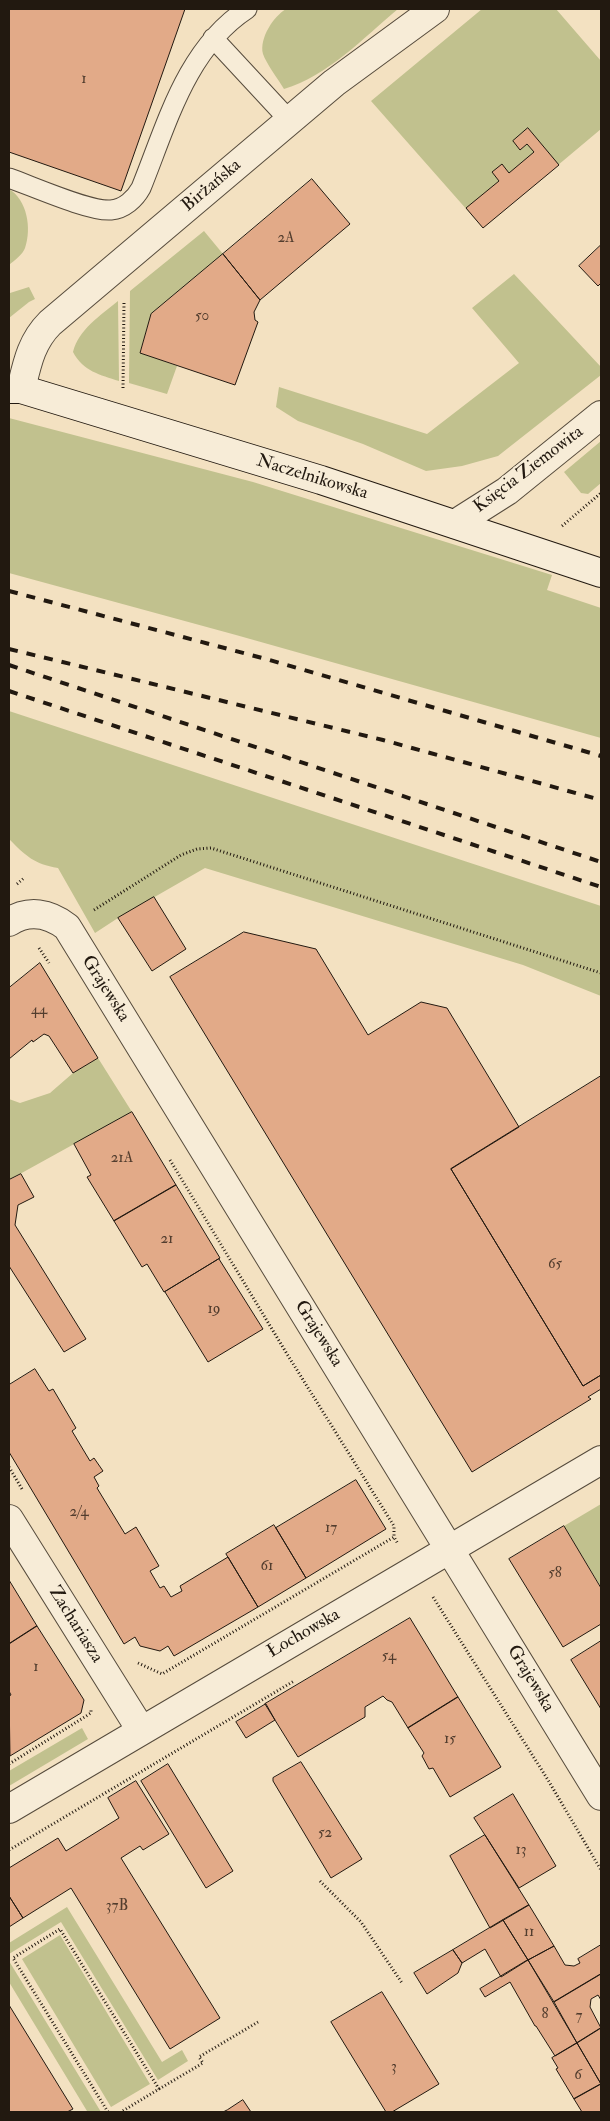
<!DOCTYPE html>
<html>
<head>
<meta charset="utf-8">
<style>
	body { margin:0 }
	#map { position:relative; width:610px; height:2121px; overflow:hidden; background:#f3e1c1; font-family:"IM FELL Double Pica",serif }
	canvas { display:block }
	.frame { position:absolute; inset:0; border:10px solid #221910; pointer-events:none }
</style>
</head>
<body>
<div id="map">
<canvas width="610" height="2121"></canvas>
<div class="frame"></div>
</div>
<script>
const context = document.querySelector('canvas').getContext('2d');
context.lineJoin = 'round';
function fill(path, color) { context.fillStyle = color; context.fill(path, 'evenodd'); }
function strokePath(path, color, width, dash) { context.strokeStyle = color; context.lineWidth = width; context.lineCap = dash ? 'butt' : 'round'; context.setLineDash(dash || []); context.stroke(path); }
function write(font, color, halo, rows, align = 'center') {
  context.font = font + ' "IM FELL Double Pica",serif'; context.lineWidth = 4; context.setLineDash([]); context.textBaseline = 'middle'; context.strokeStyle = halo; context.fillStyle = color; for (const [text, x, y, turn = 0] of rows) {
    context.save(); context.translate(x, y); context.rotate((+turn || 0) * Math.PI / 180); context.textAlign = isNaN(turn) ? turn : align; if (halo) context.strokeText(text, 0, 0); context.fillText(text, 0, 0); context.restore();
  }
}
const green = new Path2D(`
	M286,9h112c-35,29 -70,67 -114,80 -6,-10 -18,-26 -21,-35 -4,-16 11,-38 23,-45z
	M482,9h74l45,52v68l-118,99 -112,-127z
	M9,189c18,11 23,39 16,59 -2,6 -11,13 -16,17z
	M204,231l19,23 -72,60 -11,38 37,14 -10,28 -38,-11 1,-92z
	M514,274l87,93v8l-103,81 -36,10 -36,5 -63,-27 -65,-23 -22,-14 3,-20 148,47 92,-71 -47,-55z
	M29,287l6,12 -6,3 -20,16v-28l1,3z
	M118,301l1,80c-19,-6 -36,-10 -46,-29 6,-23 27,-36 45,-51z
	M9,418l244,64 299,93 -5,15 54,18v130l-365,-103 -227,-62z
	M601,441v42l-13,11 -7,-1 -17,-21z
	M9,711l592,195v90l-78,-31 -318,-97 -87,50 -23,15 -37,-65c-24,-4 -32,-12 -49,-29z
	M98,1058l34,54 -123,68v-81l11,4 30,-10 23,-20z
	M601,1504v83l-37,-61z
	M82,1728l6,11 -79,47v-15z
	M67,1907l95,155 20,-12 6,11 -30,19 -97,-158 -52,32v-11z
	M60,1935l90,149 -39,23 -89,-148z
	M9,1961l92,151h-15l1,-1 -78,-129z`);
const building = new Path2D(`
	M9,9h176l-64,182 -112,-39z
	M528,128l31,37 -76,63 -17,-20 33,-27 -7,-9 10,-8 7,9 25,-21 -7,-8 -7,6 -7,-9z
	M312,179l38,45 -90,76 -37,-46z
	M601,245v38l-3,3 -19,-20z
	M223,254l37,46 -6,12 1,8 3,2 -23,63 -95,-32 11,-39z
	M154,897l32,52 -34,22 -34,-53z
	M244,932l72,17 52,86 53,-33 26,6 72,119 -68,42 132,217 18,-11v14l-13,8 3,2 -119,73 -302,-495z
	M40,963l58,95 -25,15 -24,-37 -5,-2 -11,8 -1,-2 -23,19v-71z
	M601,1076v299l-18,11 -132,-217z
	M132,1112l44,73 -62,36 -27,-44 4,-2 -17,-31z
	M21,1174l13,23 -16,8 -3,20 71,114 -22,13 -55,-86v-86z
	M176,1185l44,73 -56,34 -17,-28 -5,3 -28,-46z
	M219,1259l44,70 -55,33 -43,-70z
	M35,1369l14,22 4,-2 23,39 -4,3 18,30 4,-3 9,13 -9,6 5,9 -2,2 28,46 11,-7 23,39 -9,5 10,17 4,-2 7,11 11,-6 -2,-5 48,-29 30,50 -84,49 -6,-10 -8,5 -20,-5 -5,-9 -11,7 -115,-192v-67z
	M356,1480l30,49 -80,49 -30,-50z
	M274,1525l32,53 -48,29 -32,-53z
	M564,1526l37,62v36l-38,23 -54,-88z
	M9,1580l28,46 -28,18z
	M410,1618l48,79 -50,31 -16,-26 -5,-2 -4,-4 -18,11v10l-67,40 -33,-53z
	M37,1626l47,74 -3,13 -71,43 -1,-60 2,-1 -2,-4v-47z
	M601,1641v68l-30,-49z
	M458,1697l43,70 -51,30 -17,-29 -4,1 -7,-13 2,-3 -16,-25z
	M266,1704l9,16 -29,18 -10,-16z
	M301,1762l61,97 -31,19 -58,-97v-3z
	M168,1764l65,107 -27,17 -65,-107z
	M136,1781l33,53 -26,16 -3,-4 -19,12 99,160 -50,31 -99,-161 -48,30 -14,-22v-28l49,-30 8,13 53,-33 -11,-20z
	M513,1794l43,72 -37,22 -45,-70z
	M485,1835l44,70 -39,23 -40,-72z
	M9,1896l14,22 -14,9z
	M529,1905l25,41 -26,14 -25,-40z
	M503,1920l25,40 -27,17 -16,-28 -23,14 -9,-13z
	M601,1945v29l-47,28 -26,-42 26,-14 11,19 9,1 6,-3 -2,-4z
	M453,1950l9,13 -4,10 -31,21 -13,-21z
	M528,1960l49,83 -22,13 -19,-30h-1l-25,-44 -25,15 -5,-8z
	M601,1974v26l-3,-5 -7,4 -1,8 11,21 -24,15 -23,-41z
	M382,1992l57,92 -47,28h-6l-55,-90z
	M9,2005l64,104 -6,3h-58z
	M601,2028v56l-24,-41z
	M577,2043l24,41 -27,15 -18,-30 2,-1 -6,-10z
	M601,2084v28h-19l-8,-13z
	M243,2100l8,12h-28l4,-2z`);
const path = new Path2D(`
	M123,388l1,-86
	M562,526l39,-33
	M17,884l7,-6
	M94,910l87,-55 16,-6 14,-1 390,125
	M39,948l10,15
	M170,1160l117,194 107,172v11
	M9,1467l13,22
	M433,1597l115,183 53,90
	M138,1663l24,11 232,-137 4,7
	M9,1764l82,-51v-3
	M9,1850l285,-169
	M320,1881l41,41 41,61
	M159,2089l44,-26 -4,-6 59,-35
	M108,2112l-95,-154 47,-29 99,160 -38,23`);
const service = new Path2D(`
	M213,38l77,83
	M9,178c23,8 81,34 102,32 13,-1 24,-11 30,-22 26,-64 45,-139 106,-179`);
const minor = new Path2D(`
	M21,389c6,-25 10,-47 29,-66l284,-240 101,-74
	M9,922c20,-13 40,-9 58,5l534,869
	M9,1519l132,211
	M9,1809l592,-349`);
const tertiary = new Path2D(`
	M455,524l52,-33 94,-76`);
const secondary = new Path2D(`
	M9,389h12l300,91 280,93`);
const rail = new Path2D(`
	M9,591l257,68 335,97
	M9,649l374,91 218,60
	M9,665l592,197
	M9,691l592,196`);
const numberNames = [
	["1",84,80],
	["2A",286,239],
	["50",202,317],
	["44",39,1011],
	["21A",122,1159],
	["21",167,1240],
	["65",555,1265],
	["19",214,1310],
	["2/4",79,1513],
	["17",331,1529],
	["61",267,1567],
	["58",555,1574],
	["54",389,1657],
	["1",36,1668],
	["15",450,1740],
	["52",325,1834],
	["13",521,1851],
	["37B",117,1907],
	["11",529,1933],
	["8",545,2015],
	["7",579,2017],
	["3",394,2068],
	["6",578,2076]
];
const streetNames = [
	["Birżańska",212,186,-40],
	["Księcia Ziemowita",529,470,-37],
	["Naczelnikowska",312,478,17],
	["Grajewska",105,989,58],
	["Grajewska",318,1334,58],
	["Zachariasza",75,1625,58],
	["Łochowska",304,1634,-30],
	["Grajewska",530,1679,59]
];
fill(green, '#c1c18e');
fill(building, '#e2aa88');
strokePath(building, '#221910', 1);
strokePath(service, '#564b3c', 21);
strokePath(minor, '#564b3c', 30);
strokePath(tertiary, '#564b3c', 30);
strokePath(secondary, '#221910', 30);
strokePath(path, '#221910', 3, [1, 2.5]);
strokePath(service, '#f7ecd7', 19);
strokePath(minor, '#f7ecd7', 28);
strokePath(tertiary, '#f7ecd7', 28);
strokePath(secondary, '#f7ecd7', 28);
strokePath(rail, '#221910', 4, [9, 9]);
write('15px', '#523d2e', null, numberNames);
write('18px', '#221910', '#f7ecd7', streetNames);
</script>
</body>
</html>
